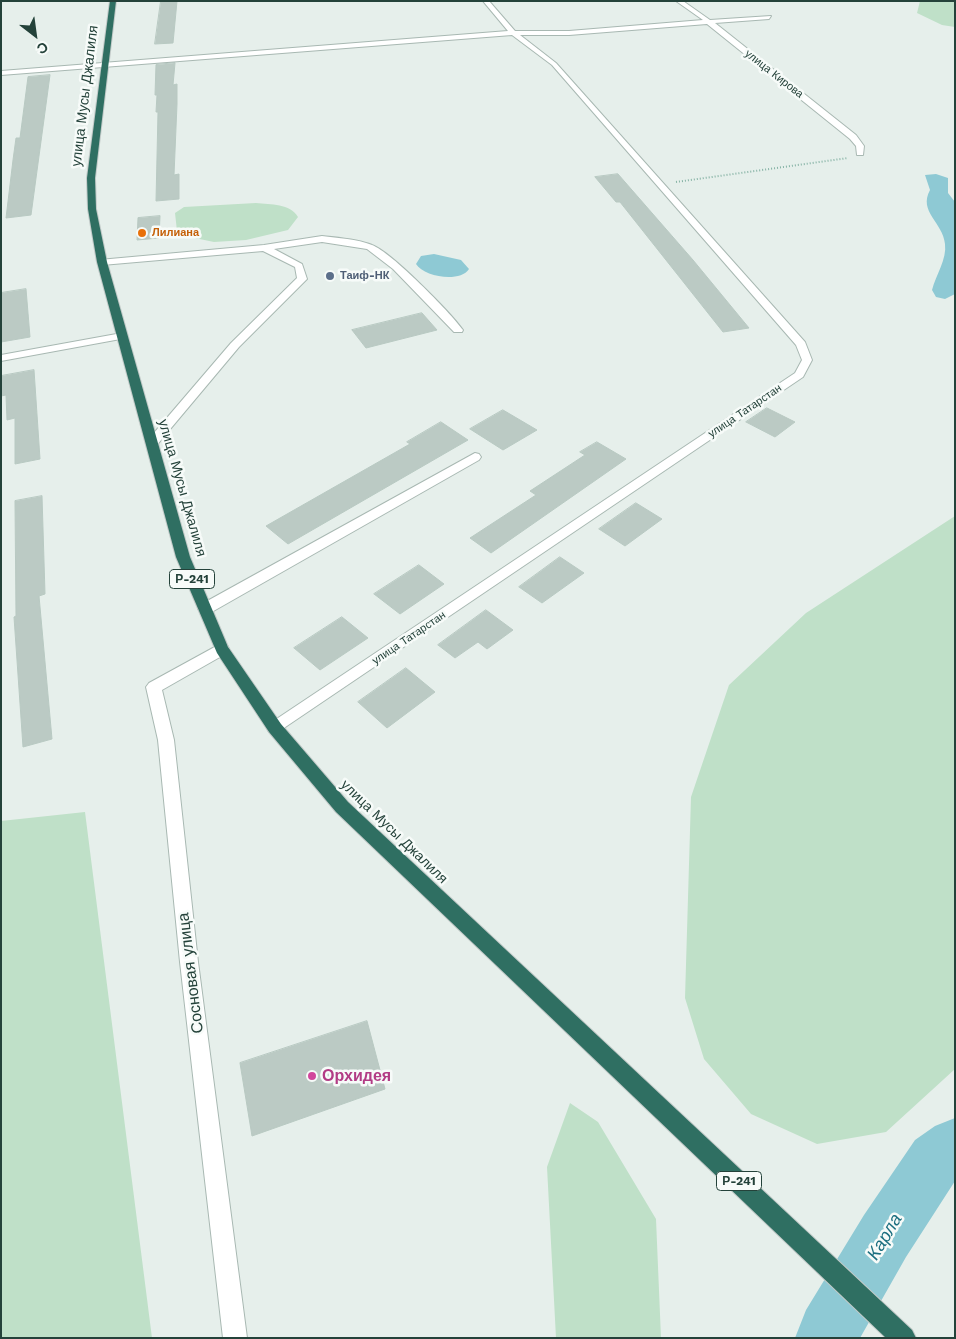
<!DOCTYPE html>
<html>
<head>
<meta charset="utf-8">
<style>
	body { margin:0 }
	#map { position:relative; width:956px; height:1339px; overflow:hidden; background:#e6efeb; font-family:"Work Sans",sans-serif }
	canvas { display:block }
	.frame { position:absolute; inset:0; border:2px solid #24423a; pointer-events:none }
	.north { position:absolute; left:10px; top:10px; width:50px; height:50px; -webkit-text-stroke:4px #f7fbf9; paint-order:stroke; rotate:150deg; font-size:14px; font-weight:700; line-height:20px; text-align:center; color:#24423a }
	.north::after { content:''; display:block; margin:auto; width:18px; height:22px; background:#24423a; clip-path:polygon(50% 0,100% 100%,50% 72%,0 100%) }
</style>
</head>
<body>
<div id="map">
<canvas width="956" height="1339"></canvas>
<div class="frame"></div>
<div class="north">С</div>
</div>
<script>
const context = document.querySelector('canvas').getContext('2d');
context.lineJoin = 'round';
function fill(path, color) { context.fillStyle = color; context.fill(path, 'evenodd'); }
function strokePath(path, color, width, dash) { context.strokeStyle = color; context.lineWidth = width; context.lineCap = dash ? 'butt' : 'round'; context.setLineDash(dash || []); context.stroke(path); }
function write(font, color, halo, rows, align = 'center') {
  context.font = font + ' "Work Sans",sans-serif'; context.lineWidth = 5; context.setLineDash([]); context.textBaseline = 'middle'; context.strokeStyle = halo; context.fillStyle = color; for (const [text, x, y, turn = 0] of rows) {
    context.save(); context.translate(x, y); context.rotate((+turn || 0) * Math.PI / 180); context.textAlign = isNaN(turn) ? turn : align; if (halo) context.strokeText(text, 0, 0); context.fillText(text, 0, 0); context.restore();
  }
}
const green = new Path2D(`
	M920,1h35v26l-13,-2 -25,-12z
	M256,203c15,2 34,0 42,14l-10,13 -42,10 -32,2 -29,-6 -8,-5 -2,-18 9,-6z
	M955,516v553l-69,63 -69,12 -66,-30 -47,-55 -19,-61 6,-201 38,-112 77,-72z
	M85,812l67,526h-151v-517z
	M570,1103l28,19 58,97 5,119h-105l-9,-171z`);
const water = new Path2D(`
	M936,174l12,4v15l7,9v92l-10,5 -9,-2 -4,-7c4,-15 15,-31 13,-46 -2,-22 -27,-32 -15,-54l-5,-15z
	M434,254l27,6 8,9c-9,14 -45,8 -53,-5l5,-8z`);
const river = new Path2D(`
	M955,1118v63l-49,76 -46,81h-65l11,-28 58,-95 51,-75 20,-14z`);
const building = new Path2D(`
	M161,1h16l-4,42 -18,1z
	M175,63l-2,22 4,-1v20l-3,71 5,-1v25l-23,2 2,-89h-2l1,-17h-2l1,-30z
	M50,75l-19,140 -25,3 7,-58 3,-22h4l8,-61z
	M618,174l75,86 56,68 -26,4 -103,-130h-4l-21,-25z
	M160,216l-1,22 -22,2 1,-22z
	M26,289l4,48 -29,5v-49z
	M422,313l15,17 -71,18 -14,-18z
	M34,370l6,89 -25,5v-46l-8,2 -1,-25 -5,1v-20z
	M767,408l28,14 -20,15 -29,-15z
	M503,410l34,20 -34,20 -33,-21z
	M441,422l27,18 -180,104 -22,-18 144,-82 -3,-2z
	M597,442l29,17 -135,94 -21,-15 66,-43 -6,-4 55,-36 -5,-3z
	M42,496l3,98 -6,2 13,143 -29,8 -9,-130 2,-1 -1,-115z
	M636,503l26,16 -37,27 -26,-17z
	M560,557l24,16 -42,30 -23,-16z
	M419,565l25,19 -44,30 -26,-20z
	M486,610l27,20 -26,19 -9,-7 -23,16 -17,-13z
	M342,617l26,21 -48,32 -26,-22z
	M406,668l29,24 -48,36 -29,-26z
	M367,1021l18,68 -133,47 -12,-73z`);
const path = new Path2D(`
	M676,182l172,-24`);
const minor = new Path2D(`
	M483,1h6l26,30h54l134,-11 -27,-19h7l27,19 61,-4 -2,3 -54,4 141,112 8,11 -1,9h-6l-1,-9 -6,-7 -143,-115 -138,11h-49l36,28 249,279 7,18 -9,17 -528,357 -6,-2 -2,-4 2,-4 526,-351 7,-13 -6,-15 -244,-280 -40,-30 -511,40v-4l507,-40z
	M322,236c16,2 35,3 50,9 19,7 78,67 91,85l-1,2h-8l-61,-63 -26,-20 -45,-7 -48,7 28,15 5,15 -68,68 -83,99h-8l-2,-3 2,-3 83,-97 66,-65 -2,-11 -32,-16 -161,14 -3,-1v-4l165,-15z
	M122,333l4,1v4l-125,23v-6z
	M475,453l4,1 2,3 -2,3 -269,153 -5,1 -7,-5 2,-4z
	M222,643l5,2 2,4 -2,4 -65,37 12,50 24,222 49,376h-24l-43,-376 -22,-222 -12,-53 3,-4z`);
const highway = new Path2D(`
	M110,1h6l-21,177 1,31 11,53 83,295 38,90 53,77 67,78 564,528 4,8h-30l-550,-526 -67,-80 -52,-79 -41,-96 -79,-295 -9,-53 -1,-31z`);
const markers = [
	[142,233,5,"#e8710a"],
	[330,276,5,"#5c6f8a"],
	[312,1076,5,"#d1479c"]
];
const farStreetnames = [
	["улица Кирова",774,74,38],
	["улица Татарстан",745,411,-34],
	["улица Татарстан",409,638,-34]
];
const farFoodnames = [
	["Лилиана",152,233]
];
const farServicenames = [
	["Таиф-НК",340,276]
];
const shields = [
	[192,579,45],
	[739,1181,45]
];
const shieldNames = [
	["Р-241",192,579],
	["Р-241",739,1181]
];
const streetNames = [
	["улица Мусы Джалиля",85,96,-83],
	["улица Мусы Джалиля",182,488,74],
	["улица Мусы Джалиля",394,832,44]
];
const nearStreetnames = [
	["Сосновая улица",191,973,-97]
];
const nearHotelnames = [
	["Орхидея",322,1076]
];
const nearWaternames = [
	["Карла",885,1237,-59]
];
fill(green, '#bfe0c8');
fill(water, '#8ec9d4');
fill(river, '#8ec9d4');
fill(building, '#bbcac4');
strokePath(building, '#b8c9c2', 1);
strokePath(minor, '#a8b8b2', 2);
strokePath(highway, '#c2cac8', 2);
strokePath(path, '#86b3a5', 2, [1, 2]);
fill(minor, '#fff');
fill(highway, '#2f6f62');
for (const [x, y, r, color] of markers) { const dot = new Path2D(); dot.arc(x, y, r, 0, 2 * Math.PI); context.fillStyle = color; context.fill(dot); strokePath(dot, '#f7fbf9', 2); }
write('11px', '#24423a', '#f7fbf9', farStreetnames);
write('bold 11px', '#c56008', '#f7fbf9', farFoodnames, 'left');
write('bold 11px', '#4e5e75', '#f7fbf9', farServicenames, 'left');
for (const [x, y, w] of shields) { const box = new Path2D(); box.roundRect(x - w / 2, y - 9.5, w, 19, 4); context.fillStyle = '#f7fbf9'; context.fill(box); strokePath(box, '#24423a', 1); }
write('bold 12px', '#24423a', null, shieldNames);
write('14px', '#24423a', '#f7fbf9', streetNames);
write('16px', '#24423a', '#f7fbf9', nearStreetnames);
write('bold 16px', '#b23c85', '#f7fbf9', nearHotelnames, 'left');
write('italic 18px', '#1c6f80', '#f7fbf9', nearWaternames);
</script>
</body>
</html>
